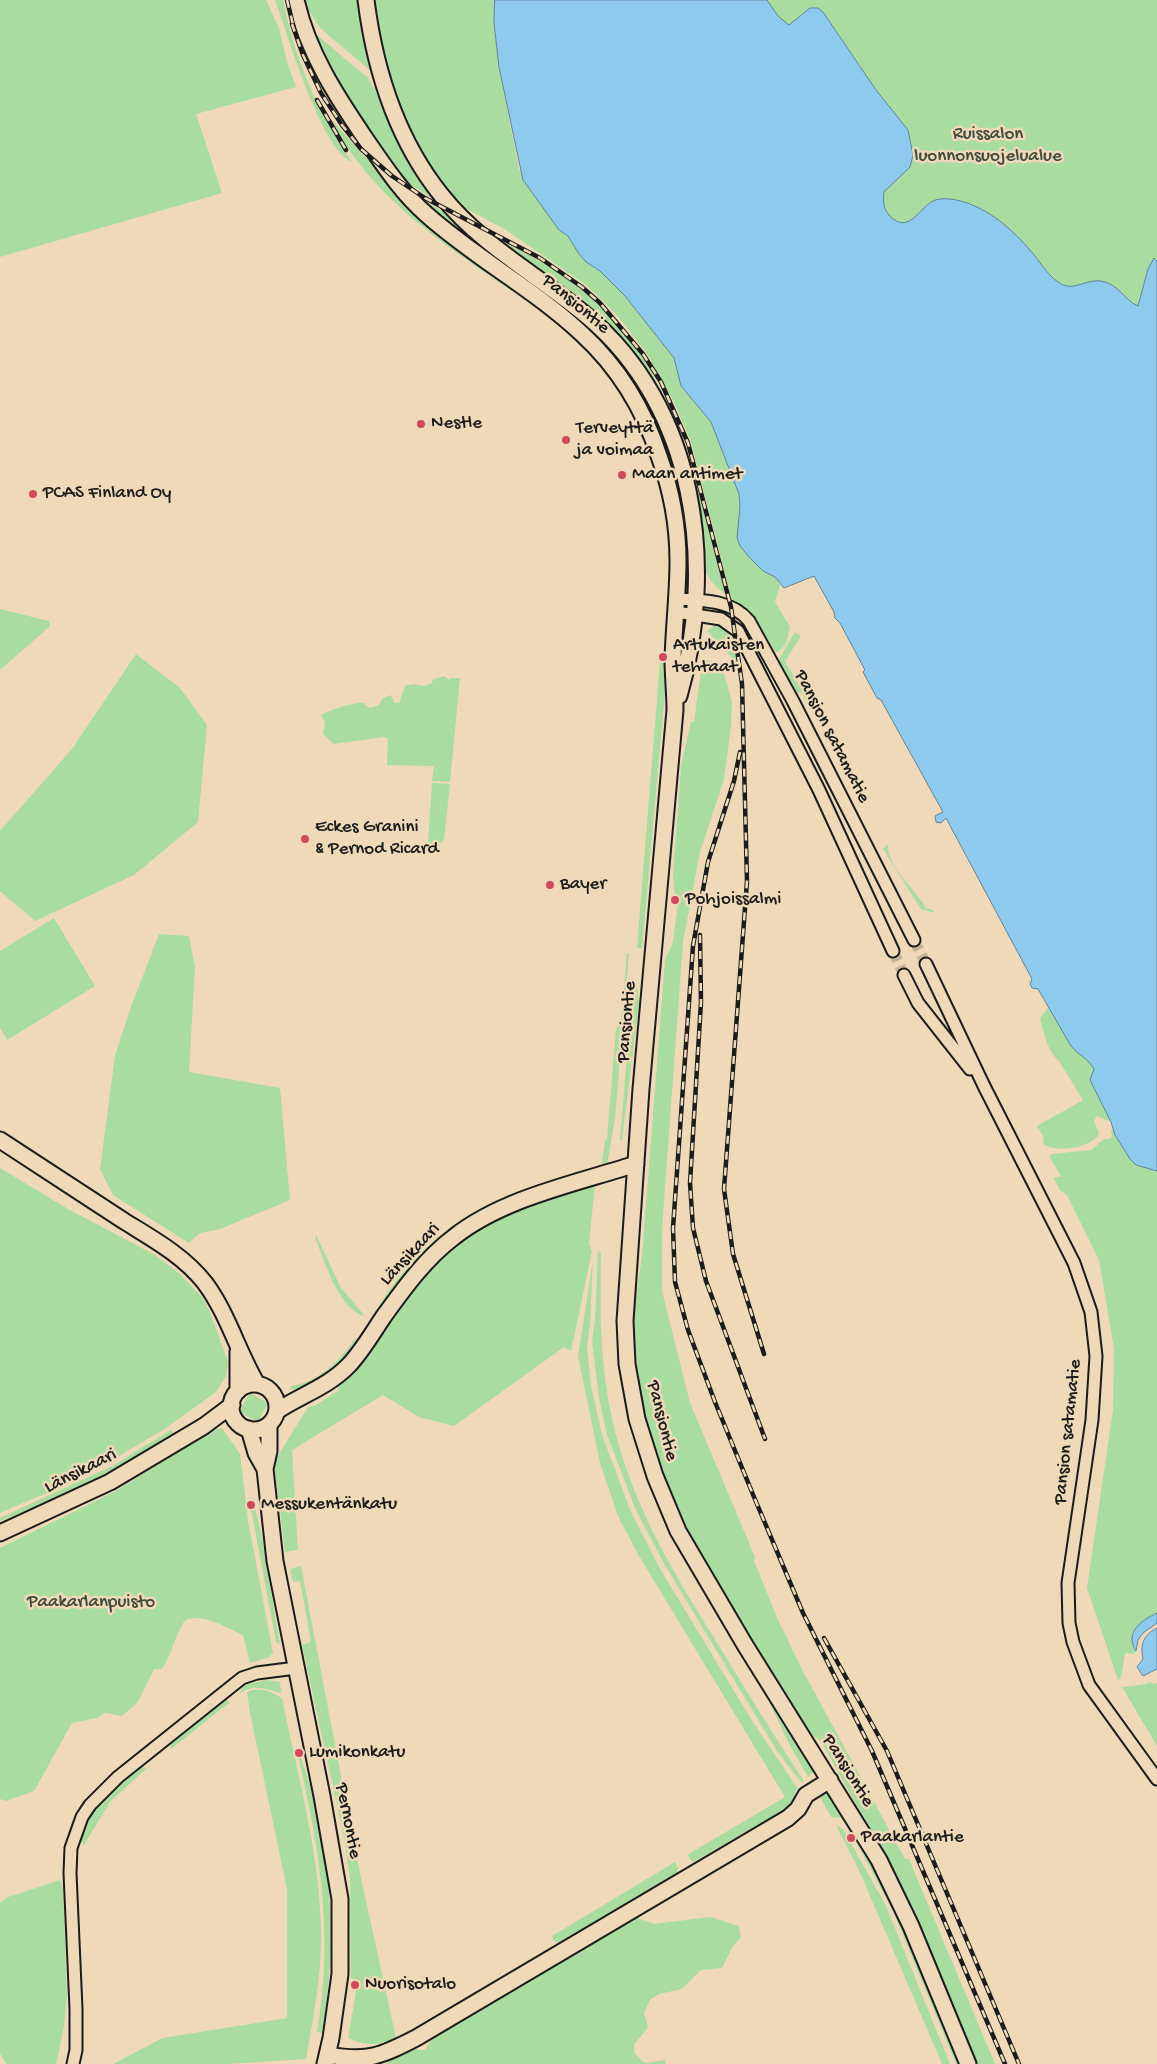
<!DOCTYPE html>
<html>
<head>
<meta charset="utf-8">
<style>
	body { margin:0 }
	canvas { display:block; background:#efd9b8 }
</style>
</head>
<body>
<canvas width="1157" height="2064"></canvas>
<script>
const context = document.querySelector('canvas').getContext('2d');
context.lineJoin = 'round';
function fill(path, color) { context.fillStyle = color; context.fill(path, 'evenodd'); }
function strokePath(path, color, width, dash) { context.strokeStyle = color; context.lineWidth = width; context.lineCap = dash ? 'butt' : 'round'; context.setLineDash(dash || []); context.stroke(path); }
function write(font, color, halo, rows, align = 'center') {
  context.font = font + ' "Gochi Hand",sans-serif'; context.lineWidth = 5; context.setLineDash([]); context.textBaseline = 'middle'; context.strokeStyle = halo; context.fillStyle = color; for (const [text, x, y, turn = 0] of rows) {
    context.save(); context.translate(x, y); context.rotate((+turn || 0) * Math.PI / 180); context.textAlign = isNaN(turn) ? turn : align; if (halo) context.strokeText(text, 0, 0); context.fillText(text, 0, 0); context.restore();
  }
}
const green = new Path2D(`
	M0,0h266l13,28 8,34 9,25 -100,27 26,79 -222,64z
	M275,0h8c12,59 34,112 69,162 -31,-12 -65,-130 -77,-162z
	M302,0h56l14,72 -52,-44z
	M372,0h123l-1,23 5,44 20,102 40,61 9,6 18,26 14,9 25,25 49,62 7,29 30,35 28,72 1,52 9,11 14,14 12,6 5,8 -5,17 15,25c-2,11 -4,22 -15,26l-21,-36 -23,-19 -40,-156 -18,-42 -28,-49 -28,-36 -31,-30 -80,-55 -48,-26 -40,-56 -16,-33 -13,-34z
	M723,0h434v359l-279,-83z
	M310,29l58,49 69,123 -31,-19 -12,-14 -63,-95z
	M331,119l33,37 147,130 1,5c-70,-48 -142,-94 -181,-172z
	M419,198l25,14 36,33 -2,3z
	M489,235c26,13 53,26 77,43 109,78 127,194 159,315 -8,-4 -14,-11 -18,-19 -8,-18 -4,-42 -7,-61 -4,-25 -11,-53 -21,-77 -18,-44 -42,-83 -76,-117 -33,-33 -76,-57 -114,-84z
	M0,609l49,12 1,5 -50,44z
	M714,626c21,-1 22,22 23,37l-30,-32z
	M795,632l6,4 -16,25 28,48 6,2 -3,1 -5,-2 -10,-18 -5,2 -18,-33z
	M136,654l44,34 27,37 -9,97 -64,53 -99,46 -35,-30v-60l72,-82z
	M708,660l15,10 9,32 -1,25 -7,52 -24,73 -17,90 -21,287v62l28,112 65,154 -1,4 24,59 26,53 101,186h4l86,205h-21l-85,-199 -68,-124 -15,-11 -120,-195 -40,-106 -12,-69 -2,-36 10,-68 23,-296 8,-18 6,-47h-4l-2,-19 8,-110 10,-44h3l8,-57z
	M660,662l4,1 2,18 -24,267h-5z
	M445,676l4,4 2,-2h9l-10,104 -18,-1 2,-15 -47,-1 1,-26 -3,-2 -51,7 -11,-10 2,-12 -4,-7c7,-4 35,-14 43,-12 0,1 6,5 6,5l9,-3 4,-7 8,-3 3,8h5l6,-17 8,-2 12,2 7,-3 1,-4z
	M432,783l18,1 -6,56 -6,5 -10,-3z
	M888,844c-1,24 27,44 38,64l7,2 1,3 -13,-4 -38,-60z
	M54,918l41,68 -88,54 -7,-12v-77z
	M159,934l30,2 6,31 -6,105 91,16 10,112 -70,29 -20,4 -11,10 -76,-48 -13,-26 15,-113 16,-49z
	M627,953h2l-14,165 -8,47 -6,3 4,-27 2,-2 9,-109 5,-12z
	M633,983h4l2,20 -17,137h-2z
	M1048,1008h5l34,26 24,88 -14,-6 -3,5 5,12 -1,3c-11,12 -42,17 -55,8l1,-6 -7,-12 46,-26 -24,-39c-12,-10 -15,-28 -19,-43z
	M1114,1129l43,29v455c-15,7 -33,19 -21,38l-2,3 -9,-1 -4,25 -3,2 -31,-92 26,-178 1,-61 -15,-89 -32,-65 -7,-5 -6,-12 7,-2 -12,-20 3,-2 39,-4 13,-11h5l3,-2 -1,-7z
	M0,1168l68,41 87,46 25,19 22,23 7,13 19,52 -2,14 -10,16 -50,36 -82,49 -84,36z
	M592,1169l3,1 -100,36 -117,108 -5,2c28,-50 74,-95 128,-117 29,-12 61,-19 91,-30z
	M595,1184l-6,60 3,7 -21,100 -7,-4 -110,79 -35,-9 -36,-22 -91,55 6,100 -13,2 -11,-90 34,-55 8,-2 23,-15 -2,-4c44,-54 82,-124 144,-161 34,-20 77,-29 114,-41z
	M316,1235l25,53 24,28c-25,-4 -42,-57 -50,-79z
	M598,1250l3,4c-1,49 -1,96 7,144 16,95 63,171 113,251 27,44 54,89 83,132l-3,1 -24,-31 -114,-189 -27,-52 -29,-75 -8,-37 -7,-57 3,-20z
	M593,1260l-3,65 -3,22 4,39 11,49 29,77 28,55 92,152 47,70 -3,2 -1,13 -101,58 -6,-7 98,-58 -146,-241 -21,-40 -18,-53 -22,-107z
	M356,1338c1,24 -45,50 -66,52l1,-4c29,-4 49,-26 65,-48z
	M250,1393l18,10 -10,19 -19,-10z
	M222,1428l18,26 8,66 25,133 -4,4 -19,6 -7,-28c-14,-6 -51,-28 -61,-10 -8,14 -11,31 -20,44h-8l-16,33 -16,14 -17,-3 -8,5 -25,5 -38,68 -28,10 -6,-2v-251l114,-56 71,-44v-4l21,-12z
	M171,1430l2,3 -35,27 -87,45 -29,7 -22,9v-3l112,-52z
	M251,1509h4l6,22 19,113 -4,-2z
	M301,1566l55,289 40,183c-19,8 -29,8 -48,0l10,-58 -7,-2 -1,-99 -6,-42 -42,-192 9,-3 -11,-61 -7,1 -3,-13z
	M758,1677l57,93 -7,7 -21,-37z
	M266,1680l14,2 1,11c-16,-4 -26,-10 -42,1l5,-9z
	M1149,1682l5,2 3,-1v63l-35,-59 25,-3z
	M253,1690h13l16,8c16,79 39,160 39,240 0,41 -8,81 -15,121l-78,5h-115l50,-26 124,-20v-129l-37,-176 -3,-21z
	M225,1699l5,3 -59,47 -1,-5 2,-3z
	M300,1755c33,89 38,186 22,278l-5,-1c17,-96 3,-182 -19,-276z
	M142,1765l4,4 -36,33 -26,43 -5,-6c14,-36 34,-50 63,-74z
	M825,1794c11,4 14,15 17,24l-11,-1 -12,-22z
	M836,1825l7,4 43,77 64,158h-8l-84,-196z
	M859,1843l8,10 24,43 71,168h-6l-63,-153 -35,-66z
	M675,1862l3,6 -1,5 -118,70 -5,-2 -2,-5z
	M60,1880l3,8 4,108 -3,30 -7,35 -1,3h-50l-6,-11v-150l8,-6z
	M710,1917l29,9 2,11 -8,9 -11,22 -21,2 -19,19 -23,5 -9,6 -6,13 4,14 -14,18 1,9 10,9 20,-3v4h-280l25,-15 15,1 7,-12 205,-120 17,6z`);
const water = new Path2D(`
	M495,0h272l11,16 11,9 21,-17h8l5,4 53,78 32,40 5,25 -3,12 -26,25c-1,9 -1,17 6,24 19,19 29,-8 43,-15 8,-4 22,-2 31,1 29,9 52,31 71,54 7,9 14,20 23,26 15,11 26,-3 43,-1 18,3 23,19 37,25l10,-37 6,-11 3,3v910l-21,-6 -6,-6 -15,-24 -4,-13 -21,-42 4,-11c-6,-11 -16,-14 -23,-23l-33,-57 -6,-1 -2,-4 2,-5 -86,-161 -5,5 -5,-1 -1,-6 8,-4 -62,-112 -4,-2 -14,-26 2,-2 -25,-47 -5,-5 -1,-6 -20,-36 -30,12 -9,-11 -12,-6 -14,-14 -9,-11 -3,-8 3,-31 -1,-13 -28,-72 -30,-36 -7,-28 -49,-62 -25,-25 -14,-9 -7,-8 -11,-18 -9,-6 -36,-50 -24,-113 -5,-44z
	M1157,1613v10l-14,10 -5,7 -2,11c-12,-19 6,-31 21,-38z
	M1157,1628v41l-14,7 -6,-9 6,-8c-3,-14 0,-24 14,-31z`);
const streetTunnel = new Path2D(`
	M914,940l12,24
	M893,951l11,24`);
const street = new Path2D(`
	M677,599c26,1 55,1 72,22l44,80 121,239
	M676,612l45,7 17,12 81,159 74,161
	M926,964l58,122 90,177 17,49 5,44 -4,64 -24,163 1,40 4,19 16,43 68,94
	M904,975l14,28 52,66
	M73,2064l3,-14v-41l-6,-136 1,-25 11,-31 8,-12 28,-28 124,-99 15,-5 39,-5`);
const secondary = new Path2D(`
	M296,0c12,53 41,97 71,141 18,26 35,52 59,73 49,44 108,75 156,120 36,33 62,76 77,122 12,33 19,69 19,105 0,32 -4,65 -5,98 0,17 2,34 2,51l-34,379 -16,232 2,43 10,55 18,57 23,55 67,114 134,215 32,66 57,138
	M366,0c9,71 30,139 76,196 40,50 96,79 145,120 109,91 130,249 92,380
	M0,1140c41,27 83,54 124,81 29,18 60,35 81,62 23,31 33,69 52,101
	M238,1351v40
	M231 1407a23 23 0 1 1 46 0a23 23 0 1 1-46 0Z
	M277,1411c24,-16 51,-24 72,-46 14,-15 24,-33 35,-49 21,-29 42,-58 70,-79 49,-39 123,-54 182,-73
	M269,1425v26l-4,18 10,92 47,235 18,103v75l-9,64 -6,26
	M249,1429l7,24 9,16
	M0,1533l110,-51 94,-56 28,-21
	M328,2055c41,7 53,1 88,-17l372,-220 10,-9 8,-14 24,-15`);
const rail = new Path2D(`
	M287,0l7,29
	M292,24l11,31 18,38 21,32 19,24 31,27 33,22 115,60 42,29 18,16 43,51 18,28 27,61 43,164 11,77 5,197 -23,308 9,65 31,100
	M317,100l29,50
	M740,752l-6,29 -26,81 -15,84 -20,282 2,54 13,48 27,72 39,95 49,116 69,138 133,313
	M700,935l1,67 -11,181 3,45 13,53 59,158
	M824,1638l63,113 132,313`);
const markers = [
	[421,424,5,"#d1495b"],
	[566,440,5,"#d1495b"],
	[622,475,5,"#d1495b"],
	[33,494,5,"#d1495b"],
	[663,657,5,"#d1495b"],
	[305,839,5,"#d1495b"],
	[550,885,5,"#d1495b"],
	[675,900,5,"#d1495b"],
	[251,1505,5,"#d1495b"],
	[299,1753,5,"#d1495b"],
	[851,1838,5,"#d1495b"],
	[355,1985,5,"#d1495b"]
];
const parkNames = [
	["Ruissalon",988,135],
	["luonnonsuojelualue",988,157],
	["Paakarlanpuisto",91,1603]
];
const streetNames = [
	["Pansiontie",575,305,40],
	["Pansion satamatie",831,737,63],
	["Pansiontie",628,1022,-85],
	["Länsikaari",411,1255,-47],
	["Pansiontie",661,1421,76],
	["Pansion satamatie",1069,1432,-84],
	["Länsikaari",81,1472,-27],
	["Pansiontie",847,1771,58],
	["Pernontie",347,1821,79]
];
const poiNames = [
	["Nestle",431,424],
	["Terveyttä",576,429],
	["ja voimaa",576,451],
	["Maan antimet",632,475],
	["PCAS Finland Oy",43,494],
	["Artukaisten",673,646],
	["tehtaat",673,668],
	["Eckes Granini",315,828],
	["& Pernod Ricard",315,850],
	["Bayer",560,885],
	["Pohjoissalmi",685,900],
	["Messukentänkatu",261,1505],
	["Lumikonkatu",309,1753],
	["Paakarlantie",861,1838],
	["Nuorisotalo",365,1985]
];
fill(green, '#a8dd9f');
fill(water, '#8ecaee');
strokePath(water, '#60849a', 1);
strokePath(streetTunnel, '#c5b399', 11, [11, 5.5]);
strokePath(street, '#1c1c1c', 15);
strokePath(secondary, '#1c1c1c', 19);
strokePath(street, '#efd9b8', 11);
strokePath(secondary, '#efd9b8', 15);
strokePath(rail, '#1c1c1c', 4.5);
strokePath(rail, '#efd9b8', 2.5, [8]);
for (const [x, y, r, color] of markers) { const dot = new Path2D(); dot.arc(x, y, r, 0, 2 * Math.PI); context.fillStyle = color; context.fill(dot); strokePath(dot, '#efd9b8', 2); }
write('19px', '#3f4c3d', '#efd9b8', parkNames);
write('19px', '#1c1c1c', '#efd9b8', streetNames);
write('19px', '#1c1c1c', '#efd9b8', poiNames, 'left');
</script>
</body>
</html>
